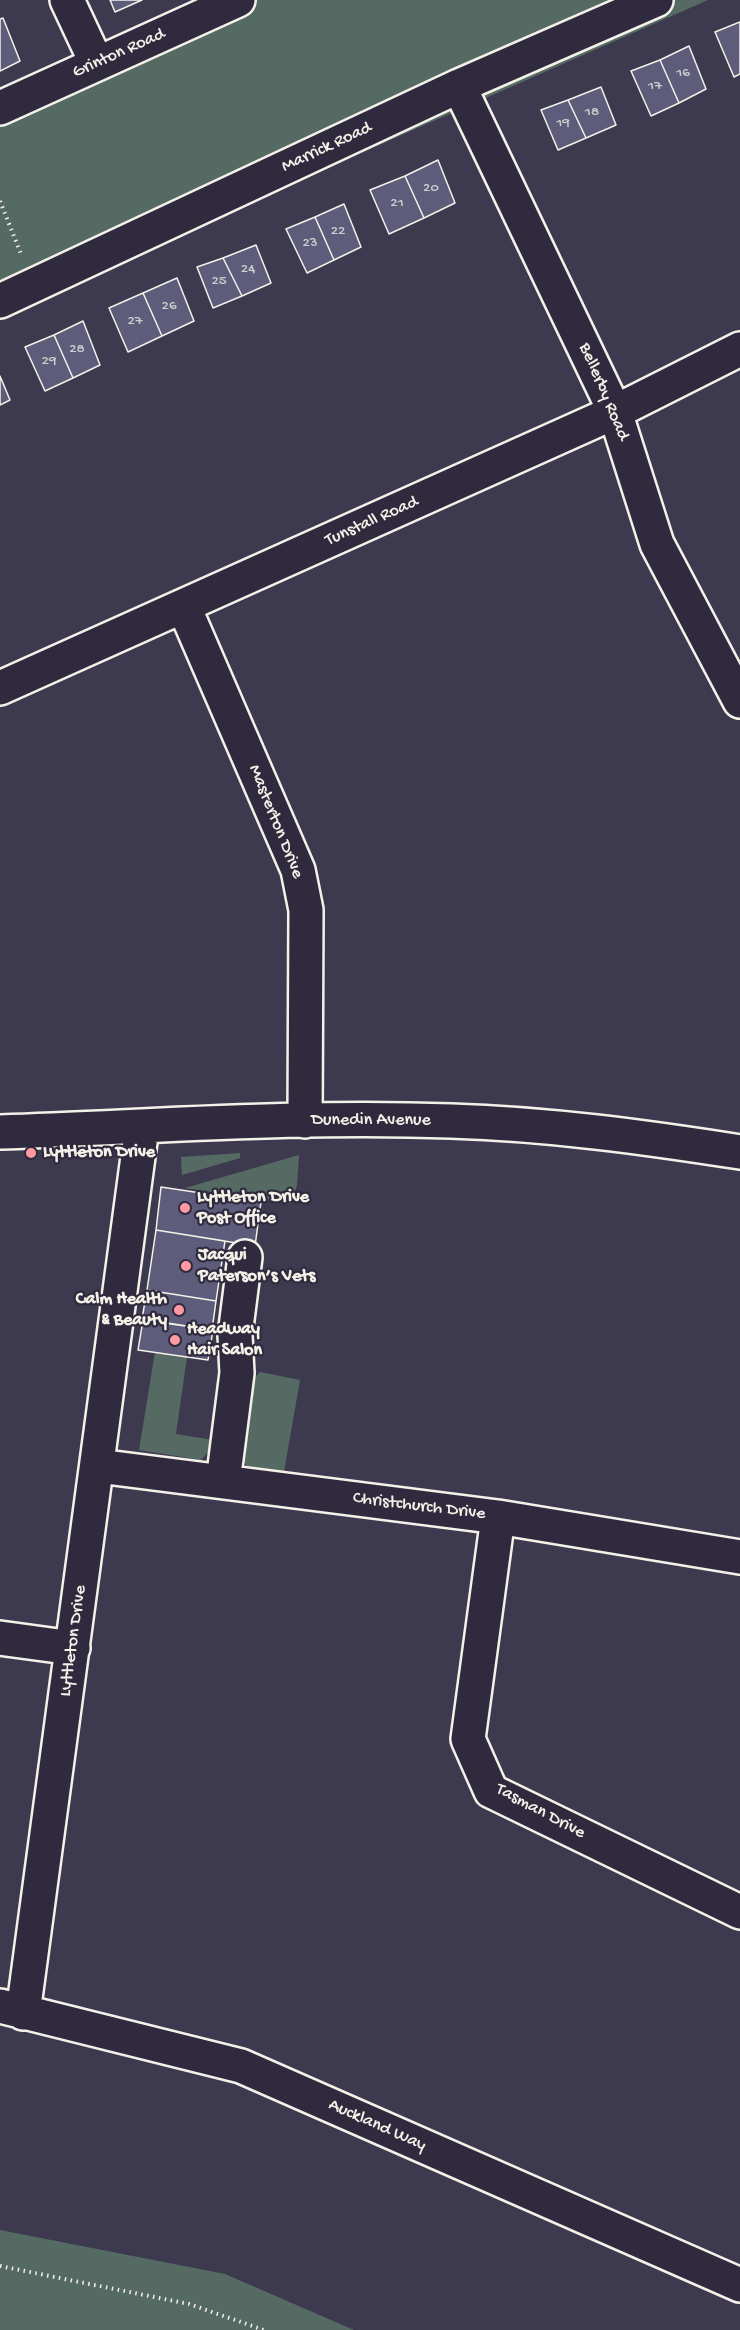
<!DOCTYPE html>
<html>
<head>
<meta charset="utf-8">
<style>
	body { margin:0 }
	canvas { display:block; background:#3d394f }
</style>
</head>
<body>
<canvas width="740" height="2330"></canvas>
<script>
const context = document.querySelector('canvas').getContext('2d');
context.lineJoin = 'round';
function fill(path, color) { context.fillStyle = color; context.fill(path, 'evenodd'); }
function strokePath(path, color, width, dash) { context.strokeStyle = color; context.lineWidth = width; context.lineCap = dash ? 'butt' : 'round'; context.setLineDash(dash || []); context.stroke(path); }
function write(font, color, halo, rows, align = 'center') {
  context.font = font + ' "Gochi Hand",sans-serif'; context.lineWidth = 4.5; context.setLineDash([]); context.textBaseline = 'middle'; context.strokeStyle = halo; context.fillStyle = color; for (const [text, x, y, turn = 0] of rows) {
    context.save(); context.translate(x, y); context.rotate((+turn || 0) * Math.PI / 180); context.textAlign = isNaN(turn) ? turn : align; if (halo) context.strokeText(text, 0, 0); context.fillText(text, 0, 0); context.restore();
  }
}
const green = new Path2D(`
	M221,0h487l-708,312v-210z
	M240,1153v5l-58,17 -1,-18z
	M299,1155l-2,30 -6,19 -106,-16z
	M155,1352l32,5 -11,77 37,6 -2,9 -10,11 -62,-10z
	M260,1372l40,8 -16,92 -36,-4 -8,-12 12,-75z
	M0,2230l225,44 129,56h-354z`);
const building = new Path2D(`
	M110,0h32l-27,12z
	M3,18l17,43 -20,10v-52z
	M740,22v52l-6,3 -19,-45z
	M689,46l17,43 -27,14 -19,-43z
	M660,60l19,43 -28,13 -20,-45z
	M601,87l15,38 -30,13 -18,-38z
	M568,100l18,38 -28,12 -17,-40z
	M438,160l17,43 -31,15 -19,-42z
	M405,176l19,42 -35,16 -19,-44z
	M344,204l17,43 -27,13 -19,-43z
	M315,217l19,43 -27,13 -21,-44z
	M256,245l15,38 -29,13 -19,-38z
	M223,258l19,38 -29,12 -16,-41z
	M177,278l17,43 -32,15 -19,-43z
	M143,293l19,43 -34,16 -19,-44z
	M83,321l17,44 -27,13 -19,-43z
	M54,335l19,43 -28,13 -20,-44z
	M0,376l10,24 -10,5z
	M161,1187l100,15 -6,44 -99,-16z
	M156,1230l69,11 -9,60 -69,-11z
	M147,1290l69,11 -4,29 -70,-11z
	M143,1320l70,10 -5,30 -70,-10z`);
const path = new Path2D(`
	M0,201l21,53
	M0,2266l189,38 75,26`);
const minor = new Path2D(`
	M67,0l30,64
	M459,86l156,326 42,132 83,157
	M0,108l238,-108
	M0,301l459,-215 197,-86
	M184,607l114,263 8,40 -1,211
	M0,688l615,-276 125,-63
	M0,1132c150,-5 301,-17 451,-11 97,3 193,16 289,31
	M98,1466l400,51 242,40
	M223,1482l14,-109 -2,-38 10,-78
	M498,1517l-30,222 23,52 249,121
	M0,1638l73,10
	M0,2006l241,60 499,219
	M23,2013l119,-886`);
const markers = [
	[31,1153,6,"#ff9aa2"],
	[185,1208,6,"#ff9aa2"],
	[186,1266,6,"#ff9aa2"],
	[179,1310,6,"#ff9aa2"],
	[175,1340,6,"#ff9aa2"]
];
const numberNames = [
	["16",683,74],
	["17",655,87],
	["18",592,113],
	["19",563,124],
	["20",431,189],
	["21",397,204],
	["22",338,232],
	["23",310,244],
	["24",248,270],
	["25",219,282],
	["26",169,307],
	["27",135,322],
	["28",77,350],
	["29",49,362]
];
const streetNames = [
	["Grinton Road",119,54,-24],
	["Marrick Road",327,148,-25],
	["Bellerby Road",603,392,67],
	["Tunstall Road",372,522,-24],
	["Masterton Drive",275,822,68],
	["Dunedin Avenue",371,1121],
	["Christchurch Drive",419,1507,7],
	["Lyttleton Drive",74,1641,-82],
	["Tasman Drive",540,1812,28],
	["Auckland Way",377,2126,24]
];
const poiNames = [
	["Lyttleton Drive",43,1153],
	["Lyttleton Drive",197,1198],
	["Post Office",197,1219],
	["Jacqui",198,1256],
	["Paterson’s Vets",198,1277],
	["Calm Health",167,1300,"right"],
	["& Beauty",167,1321,"right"],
	["Headway",187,1330],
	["Hair Salon",187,1351]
];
fill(green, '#566a64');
fill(building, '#5d5c7a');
strokePath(building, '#f4f1e8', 1.5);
strokePath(minor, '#f4f1e8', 38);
strokePath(path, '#f4f1e8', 4, [1.5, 4.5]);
strokePath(minor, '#2f2a3d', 33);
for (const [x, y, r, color] of markers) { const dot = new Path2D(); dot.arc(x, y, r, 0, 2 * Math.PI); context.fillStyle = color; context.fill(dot); strokePath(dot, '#2f2a3d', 2); }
write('15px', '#cecccc', null, numberNames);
write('18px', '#f4f1e8', '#2f2a3d', streetNames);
write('bold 18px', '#f4f1e8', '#2f2a3d', poiNames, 'left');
</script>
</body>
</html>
